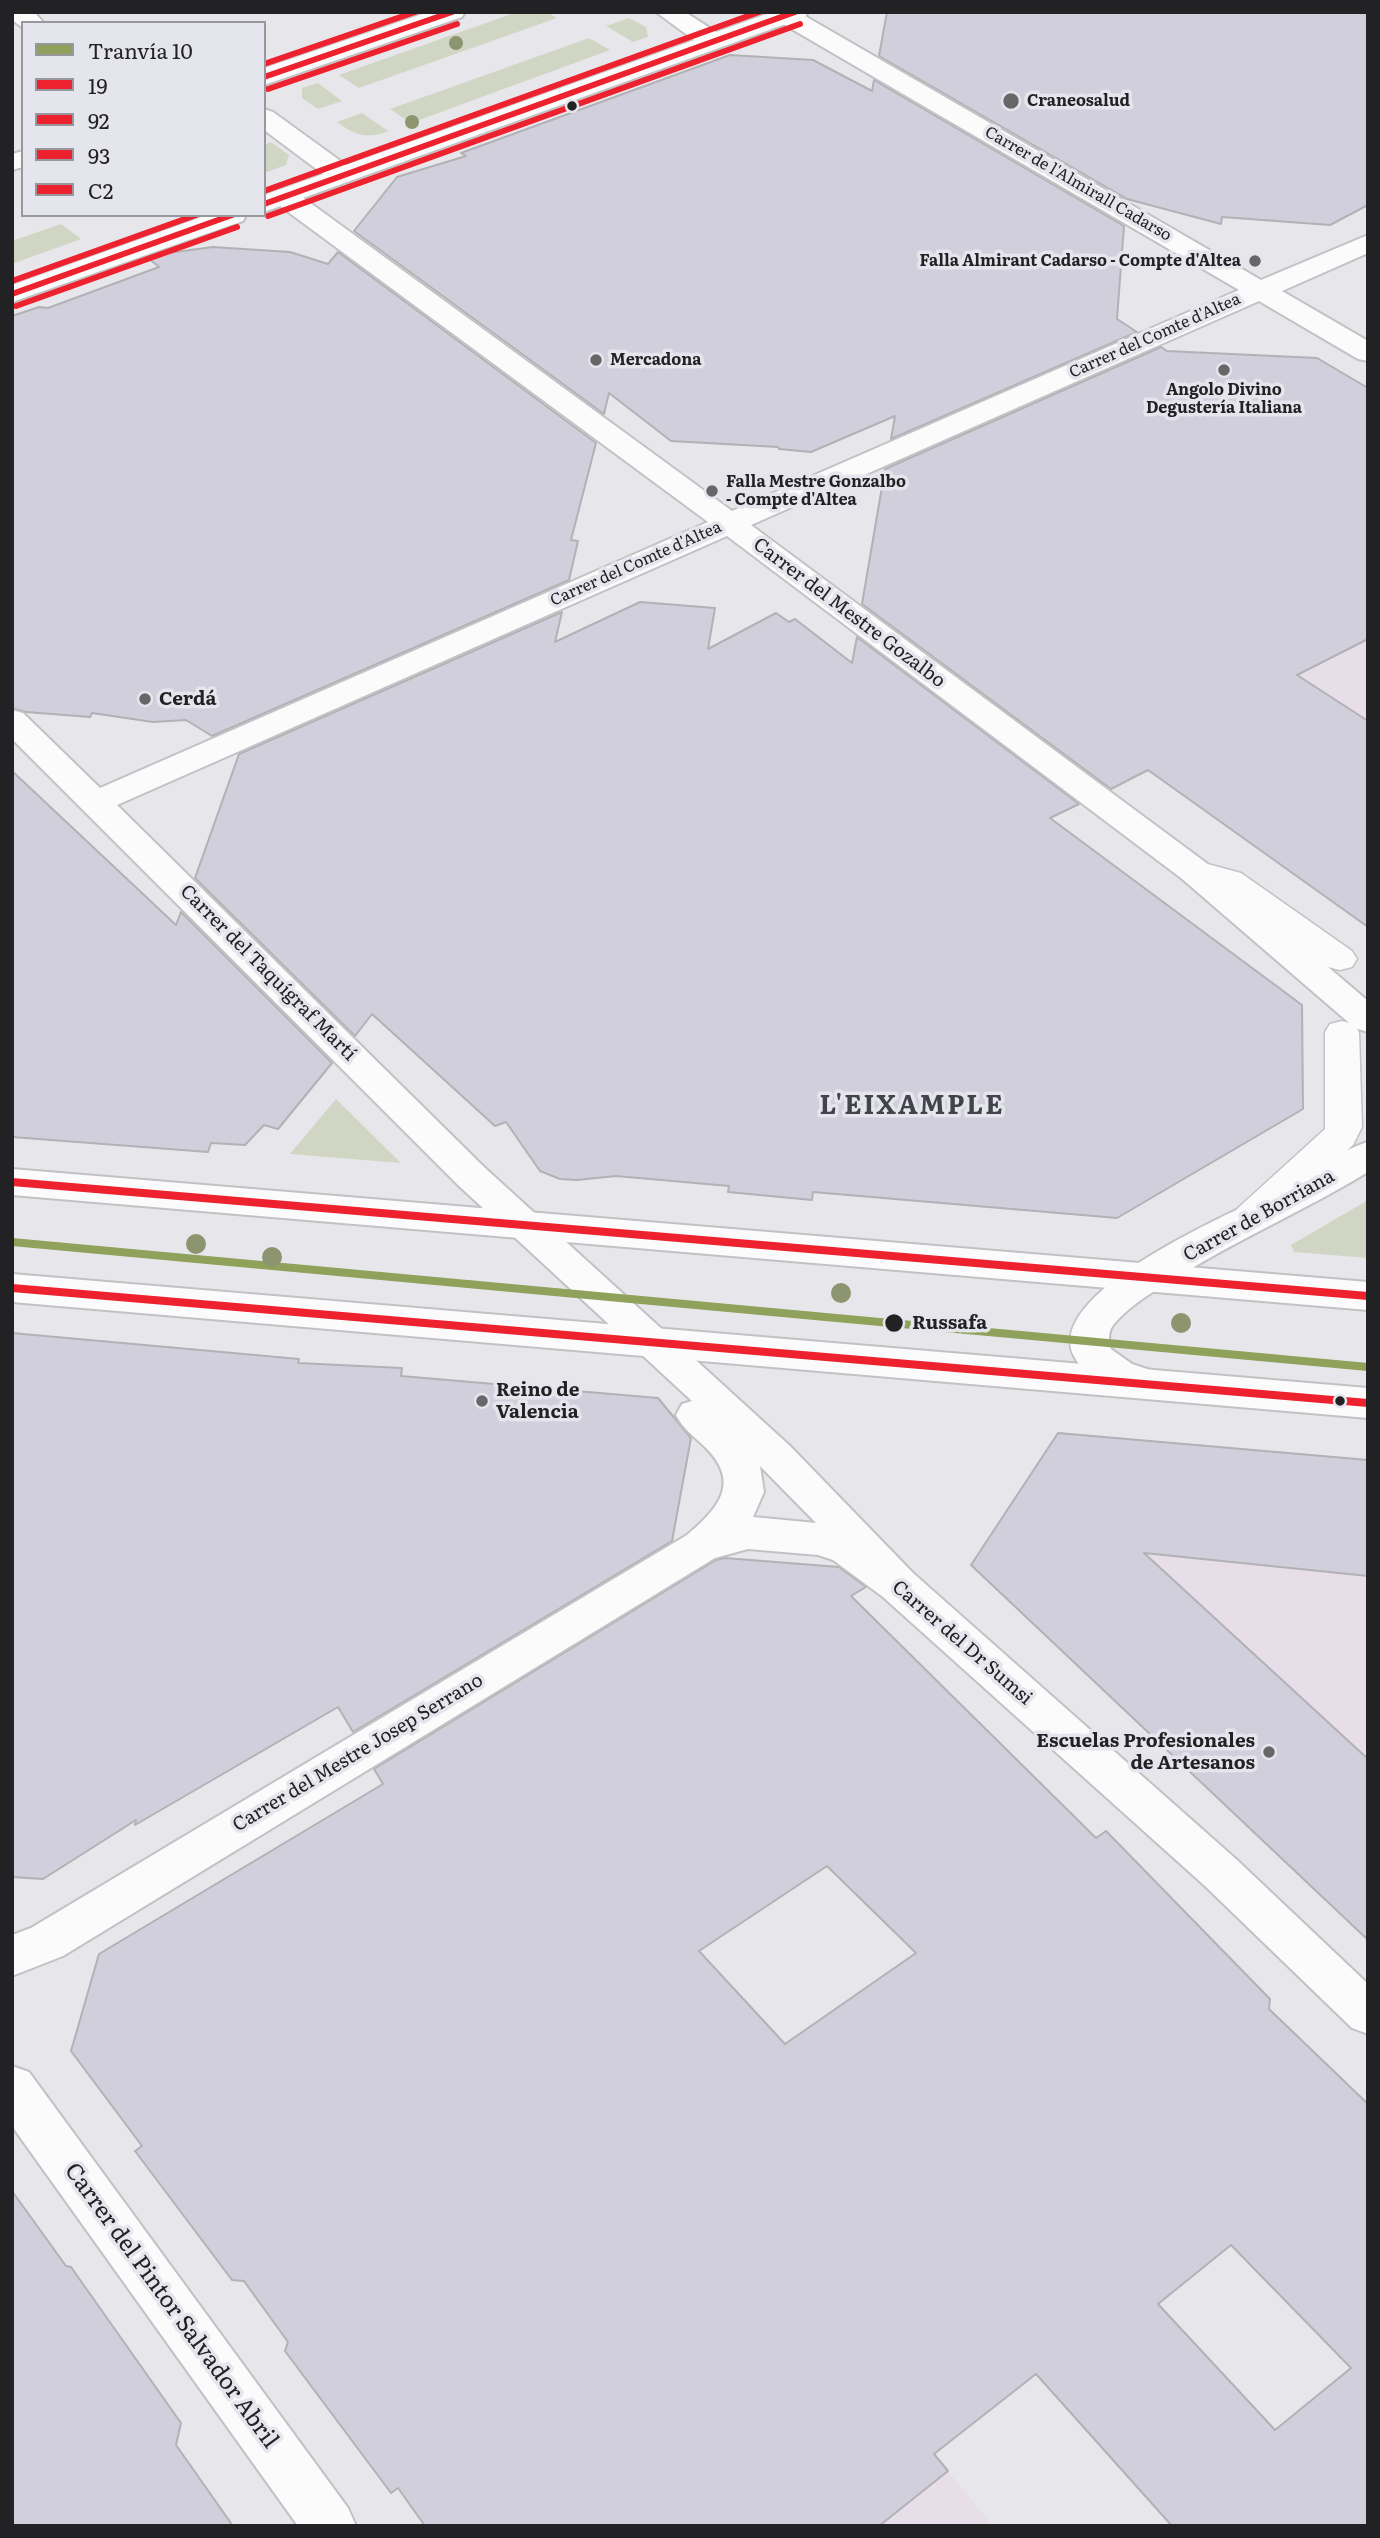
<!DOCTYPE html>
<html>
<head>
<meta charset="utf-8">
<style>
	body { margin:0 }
	#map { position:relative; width:1380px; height:2538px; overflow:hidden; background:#e7e7eb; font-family:Literata,serif }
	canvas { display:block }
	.frame { position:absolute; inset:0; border:14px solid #222225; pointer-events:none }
	.legend { position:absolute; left:21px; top:21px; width:245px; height:196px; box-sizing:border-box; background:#e5e5ed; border:2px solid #97979d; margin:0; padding:9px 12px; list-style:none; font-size:21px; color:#222225 }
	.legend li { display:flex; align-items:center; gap:14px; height:35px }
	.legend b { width:35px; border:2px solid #97979d }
</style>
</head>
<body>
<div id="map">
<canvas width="1380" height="2538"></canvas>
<div class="frame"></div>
<ul class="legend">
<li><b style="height:9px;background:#8fa15b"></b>Tranvía 10</li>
<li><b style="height:9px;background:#ed222e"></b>19</li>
<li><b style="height:9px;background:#ed222e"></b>92</li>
<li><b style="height:9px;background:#ed222e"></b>93</li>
<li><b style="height:9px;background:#ed222e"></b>C2</li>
</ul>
</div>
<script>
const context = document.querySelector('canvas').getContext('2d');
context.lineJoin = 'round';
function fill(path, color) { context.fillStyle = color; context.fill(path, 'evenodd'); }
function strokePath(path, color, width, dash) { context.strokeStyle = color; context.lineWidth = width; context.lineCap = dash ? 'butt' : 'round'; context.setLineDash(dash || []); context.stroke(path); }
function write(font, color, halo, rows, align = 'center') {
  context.font = font + ' Literata,serif'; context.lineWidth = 7; context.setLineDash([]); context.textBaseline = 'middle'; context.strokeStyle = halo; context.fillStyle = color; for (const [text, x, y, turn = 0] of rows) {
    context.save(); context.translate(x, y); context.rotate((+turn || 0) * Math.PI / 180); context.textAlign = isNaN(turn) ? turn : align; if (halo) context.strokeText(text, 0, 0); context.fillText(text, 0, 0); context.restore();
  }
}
const education = new Path2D(`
	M1368,546v176l-153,-102z
	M1058,1433l310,27v480l-397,-375z
	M948,2471l45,55h-114z`);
const green = new Path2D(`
	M517,12h30l10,6 -198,70 -20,-13z
	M629,18l17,9 2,10 -15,5 -27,-16z
	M589,38l21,12 -199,73 -21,-14z
	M318,83l24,18 -24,8 -16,-11v-10z
	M362,113l26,18h1c-22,8 -33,5 -52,-9z
	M271,142l18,13 -3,10 -22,8v-28z
	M61,224l20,15 -69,25v-23z
	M336,1099l65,64 -111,-9z
	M1368,1200v58l-74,-6 -3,-7z`);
const building = new Path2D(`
	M887,12h481v193l-38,20 -108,-8 -1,7 -94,-25 -248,-143z
	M730,55l83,5 59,31 2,-11 250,146 -7,93 20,13 -246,107 4,-23 -84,36 -32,-3 -1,-2 -107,-6 -62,-48 -5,21 -250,-183 43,-54 69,-21 -5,-3z
	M213,247l77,5 38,12 10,-12 258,191 -25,97 7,1 -9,39 -357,156 -26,-16 -33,2 -61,-9 -2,4 -64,-5 -14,-4v-392l27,-9 9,1 111,-41 -12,-10 6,-2z
	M1161,347l6,4 150,7 51,30v251l-71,36 71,46v206l-220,-157 -37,19 -249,-185 23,-135z
	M640,602l75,6 -7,41 68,-36 13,9 6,-3 57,44 5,-26 222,167 -29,14 252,187 1,104 -186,109 -304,-26 -1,8 -84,-8 1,-6 -113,-10 -39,4 -17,-1 -20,-8 -34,-49 -11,4 -123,-112 -17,22 -160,-158 44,-124 323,-142 -7,30z
	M12,771l164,154 5,-13 151,151 -54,66 -14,-4 -19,20 -34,-2 -3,9 -196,-15z
	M12,1333l287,26 -1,4 104,5 -1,8 257,22 33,40 -19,103 -319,191 -15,-25 -203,118 1,-5 -93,59 -31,-2z
	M1058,1433l310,27v116l-224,-23 224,206v181l-397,-375z
	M725,1558l114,9 27,20 -15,9 245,242 10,-7 164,168 -1,10 99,95v422h-196l-136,-152 -102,80 14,17 -69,55h-454l-27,-38 -7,5 -106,-142 3,-9 -44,-61 -12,-1 -97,-129 7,-5 -71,-95 28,-97 284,-170 -9,-15 342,-209zM827,1866l89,87 -131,91 -86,-93zM1231,2245l120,123 -76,62 -117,-126z
	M12,2191l54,75 5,1 110,156 -5,22 57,81h-221z`);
const service = new Path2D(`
	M1193,860l48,13 111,78 5,8 -5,8 -12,3 -12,-3 -111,-80 -36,-10 -4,-7 4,-7z
	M1342,1021l12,3 5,8 3,95 -9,18 -89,81 -13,4 -13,-4 -5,-9 5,-9 87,-79v-97l5,-8z`);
const minor = new Path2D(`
	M12,12h22l10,11h-21v5l-11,-8z
	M777,12h21l463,268 107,-45v18l-86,38 86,50v20l-10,-2 -99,-58 -508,224 454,337 163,139v31l-13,-4 -174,-150 -454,-342 -610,269 367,362 306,279 123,127 324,287 131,124v50l-16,-6 -147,-142 -322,-289 -50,-37 -15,-5 -70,-6 -33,9 -652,398 -51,20v-41l19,-7 656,-393c31,-26 54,-52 19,-87 -11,-11 -23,-19 -30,-33l6,-11 10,-3 -234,-216 -446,-446v-29l11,3 77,75 608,-266 -432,-319 -4,-6 4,-6 9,-2 9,2 438,320 507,-221 -461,-269 -3,-5zM760,1466l56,57 -63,-6 11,-25z
	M1368,1142v30c-62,38 -128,66 -189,104 -22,13 -48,28 -65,48 -6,7 -6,16 -3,25l21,15 33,11 6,10 -6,10c-21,7 -46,-3 -65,-13 -12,-6 -20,-14 -26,-26 -32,-64 165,-147 210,-168 28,-14 53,-37 84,-46z
	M12,2066l17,6 319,436 8,18h-58l-286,-400z`);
const secondary = new Path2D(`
	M12,1169l1356,113v28l-1356,-115z
	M12,1274l1356,114v30l-1356,-116z`);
const primary = new Path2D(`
	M428,12h37l-3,5 -198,68v-17z
	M656,12h29l31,20 56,-20h36l-3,5 -541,195v-17l59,-21 -59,-44v-21l9,3 73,53 348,-125z
	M23,151v16l-11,3v-16z
	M207,215h39l-3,6 -231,81v-17z`);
const bus1 = new Path2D(`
	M12,1182l1356,114
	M12,1288l1356,115`);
const bus2 = new Path2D(`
	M264,77l188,-65
	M264,204l531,-192
	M12,294l220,-79`);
const bus3 = new Path2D(`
	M268,89l189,-65
	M268,216l532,-192
	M16,306l221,-79`);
const bus4 = new Path2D(`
	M264,64l151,-52
	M264,191l495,-179
	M12,281l184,-66`);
const tram1 = new Path2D(`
	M12,1242l1356,125`);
const trees = [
	[456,43,7],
	[412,122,7],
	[196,1244,10],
	[272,1257,10],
	[841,1293,10],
	[1181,1323,10]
];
const markers = [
	[1011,101,9,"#67676a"],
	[572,106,6,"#222225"],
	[1255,261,7,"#67676a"],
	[596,360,7,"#67676a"],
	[1224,370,7,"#67676a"],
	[712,491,7,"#67676a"],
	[145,699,7,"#67676a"],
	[894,1323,10,"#222225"],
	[482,1401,7,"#67676a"],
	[1340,1401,6,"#222225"],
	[1269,1752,7,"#67676a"]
];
const farPoinames = [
	["Craneosalud",1027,101],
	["Falla Almirant Cadarso - Compte d'Altea",1241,261,"right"],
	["Mercadona",610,360],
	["Angolo Divino",1224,390,"center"],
	["Degustería Italiana",1224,408,"center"],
	["Falla Mestre Gonzalbo",726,482],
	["- Compte d'Altea",726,500]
];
const farStreetnames = [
	["Carrer de l'Almirall Cadarso",1078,184,30],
	["Carrer del Comte d'Altea",1155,336,-24],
	["Carrer del Comte d'Altea",636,564,-24]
];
const streetNames = [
	["Carrer del Mestre Gozalbo",849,613,37],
	["Carrer del Taquígraf Martí",268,973,45],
	["Carrer de Borriana",1259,1216,-29],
	["Carrer del Dr Sumsi",962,1643,41],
	["Carrer del Mestre Josep Serrano",358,1753,-31]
];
const poiNames = [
	["Cerdá",159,699],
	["Reino de",496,1390],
	["Valencia",496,1412],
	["Escuelas Profesionales",1255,1741,"right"],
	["de Artesanos",1255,1763,"right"]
];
const stopNames = [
	["Russafa",912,1323]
];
const nearStreetnames = [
	["Carrer del Pintor Salvador Abril",171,2306,54]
];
const districtNames = [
	["L'EIXAMPLE",912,1106]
];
fill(education, '#e7dee9');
fill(green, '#d1d6c4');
fill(building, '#d1cfdb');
strokePath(building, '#b2b1b5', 2);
strokePath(service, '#c2c2c5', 3);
strokePath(minor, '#c2c2c5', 4);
strokePath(secondary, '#c2c2c5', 4);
strokePath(primary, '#c2c2c5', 4);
fill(service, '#fbfbfc');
fill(minor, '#fbfbfc');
fill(secondary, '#fbfbfc');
fill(primary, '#fbfbfc');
strokePath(bus1, '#ed222e', 8);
strokePath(bus2, '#ed222e', 6);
strokePath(bus3, '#ed222e', 6);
strokePath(bus4, '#ed222e', 6);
strokePath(tram1, '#8fa15b', 8);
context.fillStyle = '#8d9470';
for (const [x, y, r] of trees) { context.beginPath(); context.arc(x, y, r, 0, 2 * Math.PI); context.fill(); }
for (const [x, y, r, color] of markers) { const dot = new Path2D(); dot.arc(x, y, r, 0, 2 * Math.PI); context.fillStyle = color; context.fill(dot); strokePath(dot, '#e5e5ed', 2.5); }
write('bold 16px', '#222225', '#e5e5ed', farPoinames, 'left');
write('16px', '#222225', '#e5e5ed', farStreetnames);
write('19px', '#222225', '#e5e5ed', streetNames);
write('bold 19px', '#222225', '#e5e5ed', poiNames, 'left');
write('bold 19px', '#222225', '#e5e5ed', stopNames, 'left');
write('23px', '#222225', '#e5e5ed', nearStreetnames);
context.letterSpacing = '2px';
write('bold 26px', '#43444a', '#e5e5ed', districtNames);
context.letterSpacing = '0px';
</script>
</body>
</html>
